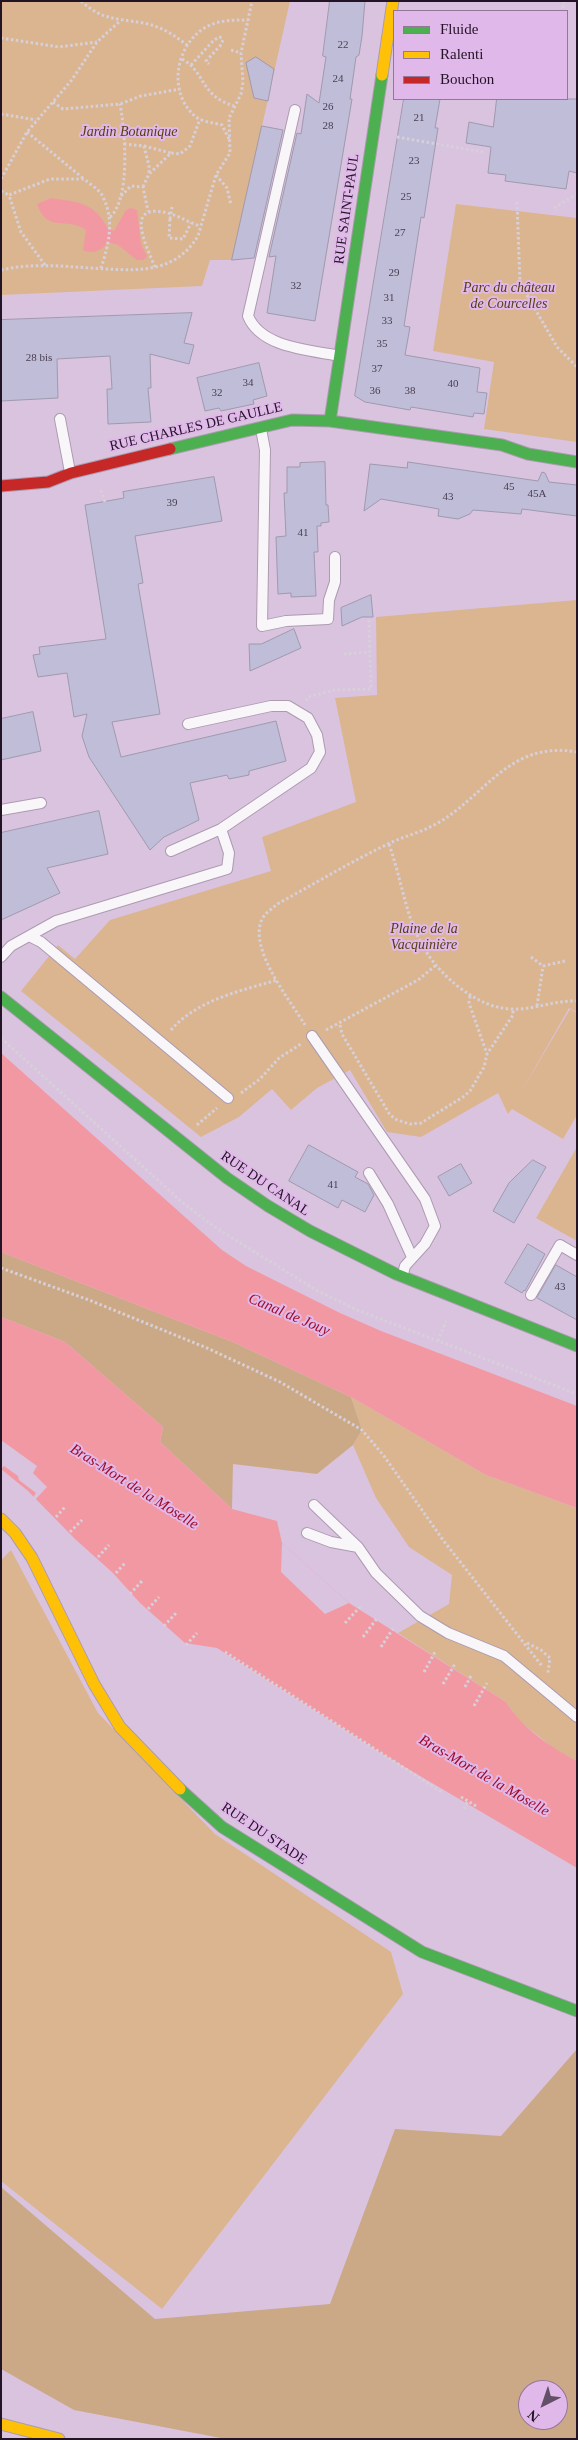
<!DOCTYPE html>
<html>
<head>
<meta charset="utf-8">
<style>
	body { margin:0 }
	#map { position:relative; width:578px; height:2440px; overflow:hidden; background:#dac3df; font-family:"Times New Roman",serif }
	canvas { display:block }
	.frame { position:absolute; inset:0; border:2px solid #221325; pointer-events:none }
	.legend { position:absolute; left:393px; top:10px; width:175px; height:90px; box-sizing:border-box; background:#e1b8ea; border:1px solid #95769b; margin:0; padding:6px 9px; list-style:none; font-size:15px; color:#221325 }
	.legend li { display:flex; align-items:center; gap:10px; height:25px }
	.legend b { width:25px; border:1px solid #95769b }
	.north { position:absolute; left:518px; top:2380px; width:50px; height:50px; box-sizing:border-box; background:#e1b8ea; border:1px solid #95769b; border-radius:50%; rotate:221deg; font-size:14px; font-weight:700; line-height:20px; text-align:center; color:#221325 }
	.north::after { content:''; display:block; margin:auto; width:18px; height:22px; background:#625166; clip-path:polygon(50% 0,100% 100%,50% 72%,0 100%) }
</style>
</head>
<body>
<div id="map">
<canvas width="578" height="2440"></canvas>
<div class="frame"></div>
<ul class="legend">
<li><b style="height:6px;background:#4caf50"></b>Fluide</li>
<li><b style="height:6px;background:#ffc107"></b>Ralenti</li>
<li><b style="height:6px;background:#c62828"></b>Bouchon</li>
</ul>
<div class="north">N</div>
</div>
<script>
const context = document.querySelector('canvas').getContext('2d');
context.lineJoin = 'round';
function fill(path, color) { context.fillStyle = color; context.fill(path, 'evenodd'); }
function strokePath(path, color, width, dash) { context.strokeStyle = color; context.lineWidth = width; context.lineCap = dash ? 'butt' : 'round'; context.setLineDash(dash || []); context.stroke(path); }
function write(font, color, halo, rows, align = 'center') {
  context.font = font + ' "Times New Roman",serif'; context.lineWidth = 4; context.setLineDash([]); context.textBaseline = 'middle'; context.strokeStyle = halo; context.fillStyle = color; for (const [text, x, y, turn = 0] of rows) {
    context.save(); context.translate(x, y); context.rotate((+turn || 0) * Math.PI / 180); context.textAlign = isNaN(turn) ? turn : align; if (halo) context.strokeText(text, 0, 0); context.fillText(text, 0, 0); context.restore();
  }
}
const green = new Path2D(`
	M1,1h289l-58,259h-22l-8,26 -201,9z
	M456,204l121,14v224l-93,-13 10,-67 -61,-11z
	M577,600v412l-8,-4 -49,86 50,-85 7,4v102l-14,24 -51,-30 -4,5 -10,-21 -77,44 -34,-5 -37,-62 -33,18 -26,22 -19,-21 -33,28 -38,20 -180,-146 37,-46 17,14 35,-39 161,-49 -9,-34 94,-35 -21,-104 42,-3 -1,-78z
	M577,1147v94l-41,-23z
	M351,1397l135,78 91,33v253l-21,-11 -38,-30 -12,-18 -108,-69 51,-29 3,-29 -43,-28 -33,-49 -23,-53 9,-15z
	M11,1550l87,163 117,121 176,118 12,42 -241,315 -161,-128v-621z`);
const forest = new Path2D(`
	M1,1252l232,90 118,55 11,33 -9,15 -36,29 -84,-10 -1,45 -72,-67 3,-15 -98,-85 -64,-25z
	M577,2049v390h-351l-152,-29 -73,-41v-182l154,132 175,-15 65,-175 106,7zM528,2390h30v30h-30z`);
const water = new Path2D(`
	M51,198c28,5 43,3 57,31l6,2 12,-21 5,-2 6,2 4,34 6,12 -3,4h-7l-19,-15 -10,-3c-6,8 -14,13 -25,8l3,-20c-19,-14 -39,4 -49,-26z
	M1,1053l221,197 24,16 94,47 41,18 196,75v102l-91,-33 -135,-78 -118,-55 -232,-90z
	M1,1317l64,25 98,85 -3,15 72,67 45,12 5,22 67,60 157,99c17,27 43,44 71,59v107l-198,-116 -162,-104 -32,-5 -45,-40 -27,-30 -38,-34 -47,-48 -27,-22z`);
const pier = new Path2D(`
	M1,1440l36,26 -4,7 14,14 -13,14 -2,-2 4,-6 -17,-13 -1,-4 -14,-10 -3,3z
	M282,1543l67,60 -24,11 -44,-42z`);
const building = new Path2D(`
	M330,1h35l-3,35 -3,19 -3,2 -6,42h2l-37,222 -48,-8 9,-57 -7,1 28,-124 4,1 6,-40 12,9 7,-46 -3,-1z
	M256,57l18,12 -6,32 -14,-3 -8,-35z
	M404,99h36l-5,29h3l-14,90 -3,-1 -17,109 6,1 -5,28 75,13 -3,24 10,1 -3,21 -10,-1 -1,4 -62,-10 -1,3 -45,-8 -10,-6z
	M497,99h80v74l-8,-2 -3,18 -61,-8 1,-6 -18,-2 3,-26 -25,-4 3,-21 24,5z
	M262,126l21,4 -29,128 -22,2z
	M192,313l-8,30 10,2 -5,19 -39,-10 1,34h-3l3,34 -43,2 -1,-35h5l-2,-33 -53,3 1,39 -57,3v-81z
	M259,363l8,33 -14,4 1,4 -33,7 -2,-3 -14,3 -8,-33z
	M325,462l1,43h2l1,17 -8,1v3h-4l1,26h-4l2,44 -25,1v-4l-13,1 -2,-57 10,-1 -2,-43h3v-26h13v-4z
	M408,462l130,19 4,-9 3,1 4,9 28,3v31l-55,-7 -1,5 -48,-4 -3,4 -12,5 -20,-3 1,-7 -58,-10 -17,12 6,-47 37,4z
	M214,477l8,44 -87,15 8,47 -5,1 22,130 -48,8 9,35 155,-36 10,40 -37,10v4l-20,4 -2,-4 -37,8 9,37 -35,17 -14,13 -61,-93 -7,-21 5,-22 -13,3 -7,-44 -29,4 -5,-22 7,-1 -1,-7 67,-8 -21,-134 39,-7 -1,-6z
	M371,595l2,22h-11l-20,9 -1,-18z
	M294,629l7,19 -51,23 -1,-27h12z
	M33,712l8,39 -40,9v-41z
	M99,811l9,43 -61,14 13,25 -59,27v-87z
	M309,1145l49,27 -3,5 13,7 6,11 -9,17 -23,-12 -4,8 -49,-27z
	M533,1160l13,7 -32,56 -21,-12 16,-28z
	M461,1164l11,19 -23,13 -11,-19z
	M528,1244l17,10 -20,37 -1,-1 -2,3 -17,-10z
	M556,1265l21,12v43l-40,-22z`);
const path = new Path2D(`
	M81,1c22,20 36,17 62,22 17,3 32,12 45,23
	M563,8l1,-7
	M1,38l58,9 38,-5
	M231,50l10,3
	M182,59c24,13 17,36 52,47
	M191,65l23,-25 6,-3 3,3 -3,6 -14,15 3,3
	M53,102l10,7 57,-5 21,-8 39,-7
	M1,114l35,6
	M27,132l57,47
	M397,137l86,15
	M229,139l-7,-14c-7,-2 -20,-3 -26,-8 -29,-24 -21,-72 10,-90 13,-7 27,-7 42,-7
	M124,144l20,2 5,20v7
	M144,146l27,7
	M216,175l11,13 4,17
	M1,179l26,-47 44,-51 26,-39 23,-21
	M143,187l6,-13 22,-21 9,1 10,-8 10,-27
	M1,191l8,4
	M121,196l10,-10 12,1 5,24
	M517,202l3,81 37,64 20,20
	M554,208l23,-14
	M110,217c21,-18 15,-88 10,-113
	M170,219l-1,19 14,1 8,-16
	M45,265l-24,-33 -12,-37 41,-16h34c6,5 14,10 18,16 13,24 7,49 -1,73
	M155,267c-10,-24 -32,-67 16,-53 10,3 19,9 29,12
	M1,270c30,-7 59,-4 89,-2 41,2 83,9 108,-32l18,-61 14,-22 -1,-35 12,-24 2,-12 -2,-29 11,-52
	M101,490l4,12
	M344,654l26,-2
	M306,701l2,-4 26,-7 37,-1 -2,-69
	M389,844c20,58 17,102 71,144 17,12 31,20 52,21 22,1 43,-9 65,-8
	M531,957l12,9 22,-5
	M470,996l-1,7 18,51
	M537,1006l6,-40
	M305,1025c-15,-25 -57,-76 -43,-106 4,-7 11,-11 17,-16 37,-20 73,-42 111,-60 15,-7 32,-11 46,-19 49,-27 73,-84 141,-72
	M340,1025l2,9 48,81 7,5 13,4 11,-1 42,-26 7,-6 14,-24 3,-13 26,-39v-6
	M171,1030c26,-30 69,-39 106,-50
	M326,1030l92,-50 17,-14
	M1,1038l182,165 33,25 100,62 41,20 220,84
	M241,1093l19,-14 19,-21 22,-14
	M197,1125l20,-17
	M1,1268l88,32 118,48 73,34 82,48 22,26 59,84 99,126
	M438,1341l8,-20
	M56,1517l10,-11
	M70,1532l12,-12
	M98,1557l11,-12
	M116,1573l10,-11
	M130,1594l12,-13
	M148,1609l11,-12
	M345,1623l16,-17
	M164,1626l13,-14
	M363,1637l15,-20
	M527,1643l14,7 9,8 -2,15
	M186,1645l11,-12
	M381,1647l13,-20
	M225,1652l218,141
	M424,1672l11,-20
	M443,1684l12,-20
	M465,1687l7,-13
	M474,1706l13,-23
	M461,1797l15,9
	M464,1809l4,-8`);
const lane = new Path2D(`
	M295,110l-47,206c13,32 62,34 92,40
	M60,419l10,53
	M261,429l4,21 -3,176 24,-5 42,-2 1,-19 6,-18v-25
	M1,810l40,-7
	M171,851l50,-22 90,-61 9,-16 -3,-17 -9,-17 -20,-12h-17l-83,18
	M29,936l27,-15 171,-52 2,-16 -8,-24
	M1,957l10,-11 18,-10 12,6 187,156
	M312,1036l113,163 10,27 -10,18 -20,22 -2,8
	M369,1173l19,31 24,53
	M531,1295l29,-50 17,10
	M314,1505l44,42 18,26 44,43 28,17 56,23 73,61
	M307,1533l24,9 27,5`);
const fast = new Path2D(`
	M330,421l52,-346
	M170,449l122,-29 38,1 172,24 26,9 49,8
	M1,997l226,181 41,28 42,25 86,43 181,72
	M180,1789l42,38 200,125 155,59`);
const slow = new Path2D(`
	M382,75l11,-74
	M1,1519l14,14 17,25 62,126 26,43 60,62
	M1,2424l58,15`);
const jam = new Path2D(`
	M1,486l47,-4 23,-9 99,-24`);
const pathBridge = new Path2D(`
	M170,219l2,-12`);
const numberNames = [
	["22",343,45],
	["24",338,79],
	["26",328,107],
	["21",419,118],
	["28",328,126],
	["23",414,161],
	["25",406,197],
	["27",400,233],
	["29",394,273],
	["32",296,286],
	["31",389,298],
	["33",387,321],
	["35",382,344],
	["28 bis",39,358],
	["37",377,369],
	["34",248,383],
	["40",453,384],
	["36",375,391],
	["38",410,391],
	["32",217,393],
	["45",509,487],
	["45A",537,494],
	["43",448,497],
	["39",172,503],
	["41",303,533],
	["41",333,1185],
	["43",560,1287]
];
const parkNames = [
	["Jardin Botanique",129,132],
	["Parc du château",509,288],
	["de Courcelles",509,304],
	["Plaine de la",424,929],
	["Vacquinière",424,945]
];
const streetNames = [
	["RUE SAINT-PAUL",347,209,-82],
	["RUE CHARLES DE GAULLE",196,427,-13],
	["RUE DU CANAL",265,1184,34],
	["RUE DU STADE",264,1834,34]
];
const waterNames = [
	["Canal de Jouy",289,1315,23],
	["Bras-Mort de la Moselle",134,1487,32],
	["Bras-Mort de la Moselle",484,1776,30]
];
fill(green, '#dbb590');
fill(forest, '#cca986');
fill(water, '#f298a2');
fill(pier, '#dac3df');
fill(building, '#bfbdd7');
strokePath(building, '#9f99af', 1);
strokePath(lane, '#ac9bb0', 12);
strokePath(fast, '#ac9bb0', 13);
strokePath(slow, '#ac9bb0', 13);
strokePath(jam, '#ac9bb0', 13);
strokePath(path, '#d7d0d9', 3, [2.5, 2.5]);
strokePath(lane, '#f9f6fa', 10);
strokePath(fast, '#4caf50', 11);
strokePath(slow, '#ffc107', 11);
strokePath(jam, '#c62828', 11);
strokePath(pathBridge, '#d7d0d9', 3, [2.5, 2.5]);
write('11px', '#4a3e52', null, numberNames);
write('italic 14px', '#563e10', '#e1b8ea', parkNames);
write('14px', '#221325', '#e1b8ea', streetNames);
write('italic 15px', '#9f0c28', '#e1b8ea', waterNames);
</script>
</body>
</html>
